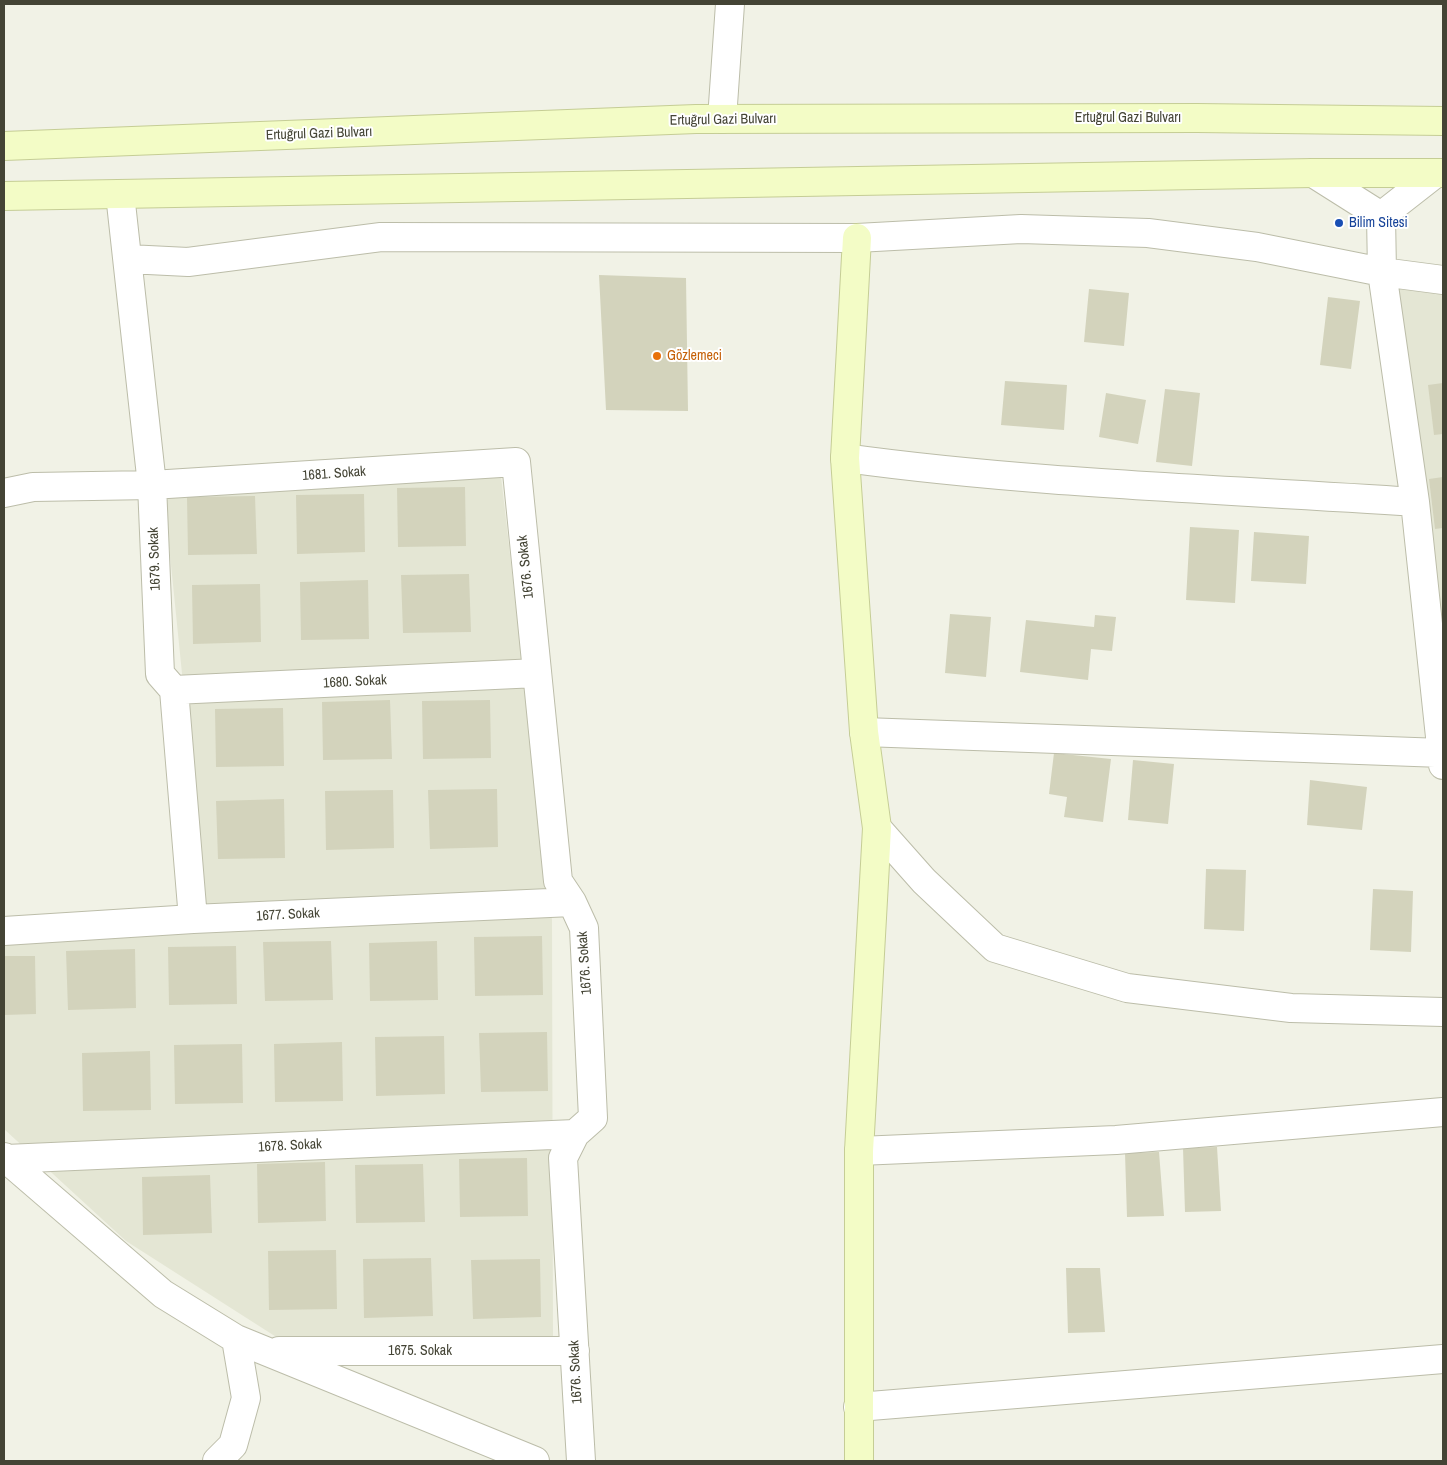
<!DOCTYPE html>
<html>
<head>
<meta charset="utf-8">
<style>
	body { margin:0 }
	#map { position:relative; width:1447px; height:1465px; overflow:hidden; background:#f1f2e6; font-family:"Archivo Narrow",sans-serif }
	canvas { display:block }
	.frame { position:absolute; inset:0; border:5px solid #444435; pointer-events:none }
</style>
</head>
<body>
<div id="map">
<canvas width="1447" height="1465"></canvas>
<div class="frame"></div>
</div>
<script>
const context = document.querySelector('canvas').getContext('2d');
context.lineJoin = 'round';
function fill(path, color) { context.fillStyle = color; context.fill(path, 'evenodd'); }
function strokePath(path, color, width, dash) { context.strokeStyle = color; context.lineWidth = width; context.lineCap = dash ? 'butt' : 'round'; context.setLineDash(dash || []); context.stroke(path); }
function write(font, color, halo, rows, align = 'center') {
  context.font = font + ' "Archivo Narrow",sans-serif'; context.lineWidth = 4; context.setLineDash([]); context.textBaseline = 'middle'; context.strokeStyle = halo; context.fillStyle = color; for (const [text, x, y, turn = 0] of rows) {
    context.save(); context.translate(x, y); context.rotate((+turn || 0) * Math.PI / 180); context.textAlign = isNaN(turn) ? turn : align; if (halo) context.strokeText(text, 0, 0); context.fillText(text, 0, 0); context.restore();
  }
}
const residential = new Path2D(`
	M1394,283l49,7v392z
	M501,476l51,444 1,420h-272l-155,-99 -122,-112v-186l194,-12 7,-31 -41,-404z`);
const building = new Path2D(`
	M599,275l87,3 2,133 -82,-1z
	M1089,289l40,4 -5,53 -40,-4z
	M1328,297l32,4 -9,68 -31,-4z
	M1005,381l62,4 -3,45 -63,-5z
	M1443,383v51l-9,1 -6,-50z
	M1165,389l35,4 -8,73 -36,-4z
	M1106,393l40,7 -8,44 -39,-7z
	M1443,477v51l-8,1 -6,-50z
	M465,487l1,59 -68,1 -1,-59z
	M364,494l1,58 -68,2 -1,-59z
	M255,496l2,58 -69,1 -1,-58z
	M1190,527l49,3 -4,73 -49,-3z
	M1254,532l55,4 -3,48 -55,-3z
	M469,574l2,58 -68,1 -2,-58z
	M368,580l1,59 -68,1 -1,-58z
	M260,584l1,58 -68,2 -1,-59z
	M950,614l41,3 -5,60 -41,-4z
	M1095,615l21,2 -4,34 -21,-2 -3,31 -68,-8 6,-52 68,7z
	M390,700l2,59 -69,1 -1,-58z
	M490,700l1,58 -68,1 -1,-58z
	M283,708l1,58 -68,1 -1,-58z
	M1054,753l57,6 -8,63 -39,-5 3,-20 -18,-3z
	M1133,760l41,4 -6,60 -40,-4z
	M1310,780l57,7 -5,43 -55,-5z
	M497,789l1,58 -68,2 -2,-59z
	M393,790l1,58 -68,2 -1,-59z
	M284,799l1,59 -67,1 -2,-58z
	M1206,869l40,1 -2,61 -40,-2z
	M1373,889l40,2 -2,61 -41,-2z
	M542,936l1,59 -68,1 -1,-59z
	M331,941l2,59 -68,1 -2,-59z
	M437,941l1,59 -68,1 -1,-58z
	M236,946l1,58 -68,1 -1,-58z
	M135,949l1,59 -68,2 -2,-59z
	M4,956h31l1,58 -32,1z
	M547,1032l1,59 -67,1 -2,-59z
	M444,1036l1,58 -69,2 -1,-59z
	M342,1042l1,59 -68,1 -1,-58z
	M242,1044l1,59 -68,1 -1,-59z
	M150,1051l1,59 -68,1 -1,-58z
	M1217,1147l4,64 -36,1 -2,-64z
	M1159,1152l5,64 -37,1 -2,-64z
	M527,1158l1,58 -68,1 -1,-58z
	M325,1162l1,59 -68,2 -1,-59z
	M423,1164l2,58 -69,1 -1,-58z
	M210,1175l2,58 -69,2 -1,-58z
	M336,1250l1,59 -68,1 -1,-59z
	M431,1258l2,58 -69,2 -1,-59z
	M540,1259l1,58 -68,2 -2,-59z
	M1066,1268h34l5,64 -37,1z`);
const street = new Path2D(`
	M722,119l8,-115
	M1313,173l68,43
	M120,194l32,291 8,189 14,16 19,229
	M1381,216l1,56 33,230 28,263
	M1381,216l55,-43
	M128,259l60,3 193,-25 476,1 164,-9 127,4 109,14 125,25 61,8
	M845,458c189,26 380,31 570,44
	M4,493l29,-6 119,-2 364,-23 42,419 14,21 12,26 9,190 -18,16 -12,24 18,303
	M174,690l363,-17
	M864,732l578,21
	M877,828l47,53 71,67 132,40 164,20 152,4
	M4,931l189,-12 379,-17
	M859,1151l257,-11 327,-28
	M4,1157l159,137 73,45 299,122
	M6,1159l569,-25
	M279,1351h296
	M858,1407l585,-48
	M217,1461l16,-16 13,-47 -10,-59`);
const secondary = new Path2D(`
	M4,146l692,-27 501,-1 246,3
	M4,196l1309,-23h130
	M857,238l-12,220 19,274 13,96 -18,323v310`);
const markers = [
	[1339,223,5,"#1a4fb4"],
	[657,356,5,"#e8710a"]
];
const streetNames = [
	["Ertuğrul Gazi Bulvarı",1128,118],
	["Ertuğrul Gazi Bulvarı",723,120,-1],
	["Ertuğrul Gazi Bulvarı",319,134,-2],
	["1681. Sokak",334,474,-4],
	["1679. Sokak",155,559,-92],
	["1676. Sokak",526,567,-96],
	["1680. Sokak",355,682,-3],
	["1677. Sokak",288,915,-3],
	["1676. Sokak",585,963,-94],
	["1678. Sokak",290,1146,-3],
	["1675. Sokak",420,1351],
	["1676. Sokak",576,1372,-93]
];
const transitNames = [
	["Bilim Sitesi",1349,223]
];
const foodNames = [
	["Gözlemeci",667,356]
];
fill(residential, '#e4e6d4');
fill(building, '#d3d3bc');
strokePath(street, '#bcbda9', 30);
strokePath(secondary, '#c5cd95', 30);
strokePath(street, '#fff', 28);
strokePath(secondary, '#f3fcc6', 28);
for (const [x, y, r, color] of markers) { const dot = new Path2D(); dot.arc(x, y, r, 0, 2 * Math.PI); context.fillStyle = color; context.fill(dot); strokePath(dot, '#fff', 2); }
write('14px', '#444435', '#fff', streetNames);
write('14px', '#164399', '#fff', transitNames, 'left');
write('14px', '#c56008', '#fff', foodNames, 'left');
</script>
</body>
</html>
